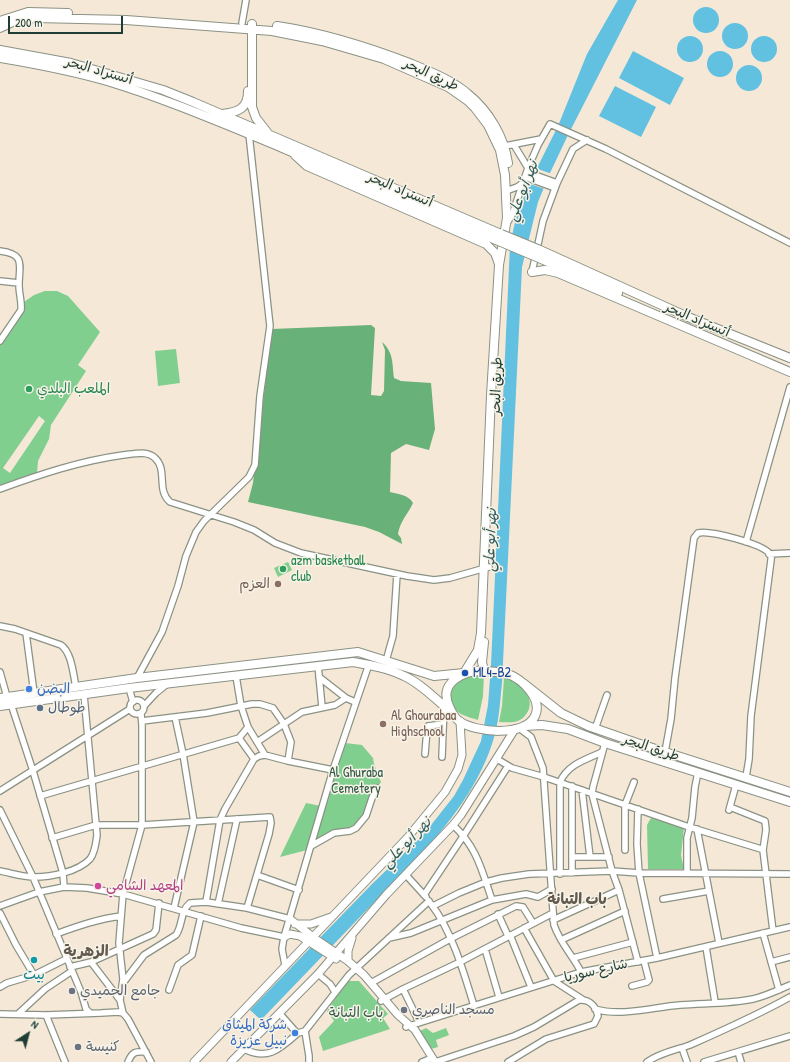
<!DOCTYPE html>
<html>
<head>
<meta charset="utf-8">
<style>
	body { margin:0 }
	#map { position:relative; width:790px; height:1062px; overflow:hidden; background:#f6e8d6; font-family:"Patrick Hand",sans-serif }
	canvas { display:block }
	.north { position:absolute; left:8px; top:1014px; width:40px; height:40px; -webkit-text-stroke:3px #f7f3e8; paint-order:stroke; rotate:36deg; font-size:11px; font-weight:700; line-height:16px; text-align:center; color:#1f3d34 }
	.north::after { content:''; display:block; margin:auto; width:14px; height:18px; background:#1f3d34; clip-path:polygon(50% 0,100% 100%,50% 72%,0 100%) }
	.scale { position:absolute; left:8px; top:16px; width:115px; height:18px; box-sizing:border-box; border:2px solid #1f3d34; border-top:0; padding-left:5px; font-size:12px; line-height:14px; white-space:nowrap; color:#1f3d34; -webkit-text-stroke:3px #f7f3e8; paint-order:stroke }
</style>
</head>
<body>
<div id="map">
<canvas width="790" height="1062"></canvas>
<div class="north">N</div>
<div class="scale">200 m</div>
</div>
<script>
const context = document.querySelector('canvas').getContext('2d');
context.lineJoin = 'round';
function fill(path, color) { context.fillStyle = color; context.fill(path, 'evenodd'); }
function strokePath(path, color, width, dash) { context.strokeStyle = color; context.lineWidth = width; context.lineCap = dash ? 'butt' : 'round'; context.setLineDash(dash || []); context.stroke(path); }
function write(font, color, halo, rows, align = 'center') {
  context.font = font + ' "Patrick Hand","Playpen Sans Arabic",sans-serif'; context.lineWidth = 3; context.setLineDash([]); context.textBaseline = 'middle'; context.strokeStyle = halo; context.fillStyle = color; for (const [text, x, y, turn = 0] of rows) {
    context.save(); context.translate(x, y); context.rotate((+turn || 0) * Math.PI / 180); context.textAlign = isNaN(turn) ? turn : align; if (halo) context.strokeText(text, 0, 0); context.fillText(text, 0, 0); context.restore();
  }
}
const green = new Path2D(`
	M45,291h12l11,5 32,36 -22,33 8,6 -35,54 -2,14 -11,22 -1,13 -37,13v-147l24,-38 10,-7zM39,416l6,5 -35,52 -7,-5z
	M176,349l4,34 -22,3 -3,-35z
	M288,562l4,8 -14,7 -4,-9z
	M478,674h6l-1,22 -5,24c-6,-2 -15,-4 -20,-8 -4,-3 -6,-9 -7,-14 -1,-16 14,-20 27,-24z
	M504,678c13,3 30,16 25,31 -2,5 -6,10 -11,12 -5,2 -13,1 -19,1l3,-16z
	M345,743l17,2 11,13 1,6 7,18 -15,24 2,7 -2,8 -5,6 -6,5 -16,1 -24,15 -35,9 26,-54 20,4z
	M651,818l33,10 -3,27 3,14h-36l-1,-44z
	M347,981h12l29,33 -5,4 7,11 -67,22 -4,-14 15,-16 -7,-10z
	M426,1028l7,5 13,-5 3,7 -13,5 2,7 -7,2 -11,-18z`);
const forest = new Path2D(`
	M371,325l4,3 -4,67 10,1 3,-5 1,-41 -3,-8c12,11 10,21 12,36l7,3 30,2 4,46 -6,21 -23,-6 -15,9 -1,39c8,2 19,3 23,11 -5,11 -13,18 -15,31l3,4 1,6 -23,-12 -14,-5 -117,-25 5,-19 19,-154z`);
const water = new Path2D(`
	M618,0h19l-69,135 -18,38 -12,29 -16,65 -20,416c-2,19 -3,40 -9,58 -12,38 -34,69 -60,100l-172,179 -11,-10 122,-126 52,-50 30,-38 9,-16 18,-39 7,-36 3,-40 19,-420 5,-23 12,-34 31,-62 29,-72z
	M693 20a13 13 0 1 1 26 0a13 13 0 1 1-26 0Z
	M722 36a13 13 0 1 1 26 0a13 13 0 1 1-26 0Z
	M751 49a13 13 0 1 1 26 0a13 13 0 1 1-26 0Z
	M677 49a13 13 0 1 1 26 0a13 13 0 1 1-26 0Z
	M633,51l51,27 -14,27 -51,-27z
	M707 64a13 13 0 1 1 26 0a13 13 0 1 1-26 0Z
	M736 78a13 13 0 1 1 26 0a13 13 0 1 1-26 0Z
	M615,86l41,21 -15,30 -42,-21z`);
const pier = new Path2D(`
	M535,168l17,6 -7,15 -18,-6z`);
const minor = new Path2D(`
	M242,23l4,-23
	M514,145l14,23
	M505,146l36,-7
	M527,172l30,11
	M525,177l30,11
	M506,191l11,-4 6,-4
	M507,223l5,-8 16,-47 10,-23 12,-21 56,25 184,94
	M0,251c26,3 19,14 19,34 0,9 3,17 2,25l-21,31
	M532,272l11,-51 14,-38 16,-34 14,-9
	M0,281l19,2
	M0,489c41,-15 80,-28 123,-34 10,-1 24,-5 32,3 13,12 1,32 15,44l64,20 20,8 21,13 26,10 106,23 27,4 16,-2 39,-11
	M746,542l44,-155
	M769,554l21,-1
	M0,626l15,3 46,16c11,8 12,29 15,42
	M26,633l8,60
	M386,661l7,-25 4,-62
	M318,665l4,42
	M0,672l7,25
	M236,676l5,30 7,21 17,28
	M319,677l27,21
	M137,678l25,-46 16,-46 8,-30 10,-24 8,-11 45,-44 6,-12 5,-69 10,-70 -21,-192
	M129,688l4,14
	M130 707a7 7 0 1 1 14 0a7 7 0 1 1-14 0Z
	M11,704l22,67 30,102 1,14
	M144,706l12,-13 11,-9
	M141,714l1,11v100l-19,69 -4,49 4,36 -3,21 3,13 5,6 23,43
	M142,721l65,-8 45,-9h8l13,4 11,16 -27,18
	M519,728l12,9 12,31 11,157c6,18 19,31 27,47
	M595,729l12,-34
	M239,738l15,21
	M605,743l-12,44 -1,7 20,77 7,19 19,72
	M665,752l6,-33 4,-41 19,-140 4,-5c12,-3 65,11 72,21 2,3 1,4 1,6l-20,156 -2,43 -3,18
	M425,754l2,-25 1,-3 15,-2
	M442,757l2,-51
	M497,759l15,9 32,9 145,50 72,22 2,1 10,81
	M288,761l3,-19 -7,-18 18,-12 33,-7 11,-7 9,4
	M572,786v87
	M582,790l8,67
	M0,791l130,-82
	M40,796l199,-58 9,-11
	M730,807l35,14 1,9 -3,20
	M638,809l-1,35 2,29 18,85
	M0,810l33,67 48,115 5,17 4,4
	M729,810l7,-25
	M453,825c24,22 29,46 39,75
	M697,829l22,114
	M52,838l44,-13h46l128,-8 1,6 -2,11 -22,74
	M311,846l23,-13 16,-2 6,-3 10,-12 6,-18 5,-10
	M625,850v-45l9,-23
	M572,857h37
	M0,871c11,2 23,6 34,6 17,0 44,-5 56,-18 5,-6 6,-16 7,-24l-13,-140
	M687,873v-35l5,-20 3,-31 3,-15
	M560,874v-92c8,-18 25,-22 42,-30
	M257,875l42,15
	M406,875l20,22
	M424,895l40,-60 44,-69
	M663,899l46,-8
	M206,902l14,-82 5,-11 29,-50 5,-3 6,-1 23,6 45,9
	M218,904l19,-85
	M431,904c21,27 33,69 43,102
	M0,906l39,-14 25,-5 23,1 36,6 118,34 43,9
	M433,906l26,-13 27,-11 16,-4 27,-4 83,-3 27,2 151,1
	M174,908l20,-86 -11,-68 -8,-37
	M0,913l16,32 18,30
	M498,914l10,22
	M553,920l66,-30
	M524,928l30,53 28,18
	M763,933l16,57
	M56,934c22,-8 42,-15 65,-18
	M510,935l21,52
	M389,938l22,-5 81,-33 34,-6 12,3 14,-8
	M561,940l64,-29
	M706,947l9,55
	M485,949l14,48
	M573,958l60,-16
	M91,962l29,38
	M771,962l19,-5
	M285,965l-3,-16 2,-12 49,-167 36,-106
	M70,967l21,-5 62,-28 3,-4 3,-27
	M318,974l12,10 5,8
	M123,983l21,-28 32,-20c7,-10 4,-24 14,-32l16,-1 41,6 43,11
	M371,983l79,-44 66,-33 7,1 10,16
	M632,986l15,-4 2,-2 -5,-19
	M0,987l7,-4 27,-8 32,-16
	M403,989l57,-27 93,-49
	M169,990l9,-25 14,-10 9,-39
	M381,1001l22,-12 16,33
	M595,1009c26,8 59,-2 85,-4 24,-2 49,-1 73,-6 13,-3 25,-9 37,-14
	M0,1014l46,1 55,-2 17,-1 5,1
	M18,1014l27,-25 27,-18
	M280,1014l16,18 2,1 7,-2 44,-56 80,-74
	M46,1015l19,47
	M406,1027l175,-55 76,-14 133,-31
	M305,1031l4,25v6
	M682,1048l5,14
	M244,1049c24,12 36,0 54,-16
	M738,1052l3,10
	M128,1062c4,-10 7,-11 18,-10
	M422,1062l10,-4
	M435,1062l79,-26 20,-9 45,-27c11,-1 17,7 19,16l-4,8 -48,15 -38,23
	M647,1062c12,-9 29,-12 43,-17 34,-15 68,-30 100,-48
	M704,1062l86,-26`);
const major = new Path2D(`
	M290,919l27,21 31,21 16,14 34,40 17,15 20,32
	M295,924h16l20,-7
	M284,937l6,-3 10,2 36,23
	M348,961v-10l4,-13
	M194,1062l214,-225 37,-45 13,-23 4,-14 -2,-34
	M231,1062l87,-88 68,-79 67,-70 8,-10 54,-86`);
const highway = new Path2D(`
	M0,21l28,-9 40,1
	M252,24v83l4,11 11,14
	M277,26c47,7 91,21 135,38 19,8 40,16 56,30 21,17 36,43 40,69
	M0,28l19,-9 16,-1 91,2 146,11 50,10 62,18 64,28 20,14 7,7 13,17 12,25 5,25 2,43 -8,47 -8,130 -10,238 -3,17 -14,23 -30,3 -76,-24 -221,26 -137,20
	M0,50l71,13 92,27 30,12 308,132
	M0,58c36,6 72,13 107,23 56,17 110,40 164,62 75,32 150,65 225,97
	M222,114c16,-2 26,-5 26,-23
	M295,155l12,11 179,78 9,9 4,11
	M540,250l148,67 102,41
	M539,258l79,35
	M532,272l13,-2 13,3 232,99
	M484,642l-2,20 2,9
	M474,671c11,0 24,0 34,3 14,5 35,25 27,42 -10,21 -59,17 -76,5 -4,-3 -8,-10 -10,-15 -9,-20 7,-31 25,-35z
	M523,683l38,30 27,13 49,17 153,49
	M0,706l129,-18 224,-26c17,3 35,6 51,14 18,8 32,24 47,36
	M525,726l17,-1 26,4 37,14 185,59`);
const highwayBridge = new Path2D(`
	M501,234l39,16
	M496,240l43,18`);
const markers = [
	[29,389,4,"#2e9e5b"],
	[283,569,4,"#2e9e5b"],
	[278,584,4,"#8d6e63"],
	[465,673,4,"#1a4fb4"],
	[29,689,4,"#3f7fe0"],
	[40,708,4,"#5c6f8a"],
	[383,724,4,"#8d6e63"],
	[98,886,4,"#d1479c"],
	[34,960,4,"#0f9aa8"],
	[72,991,4,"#6b7280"],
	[404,1010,4,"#6b7280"],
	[295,1033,4,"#3f7fe0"],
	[78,1047,4,"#6b7280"]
];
const streetNames = [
	["أتستراد البحر",99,71,16],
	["طريق البحر",431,75,25],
	["أتستراد البحر",400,190,23],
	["أتستراد البحر",697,320,23],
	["طريق البحر",497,386,-88],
	["طريق البحر",651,748,18],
	["شارع سوريا",596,971,-13]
];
const leisureNames = [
	["الملعب البلدي",37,389],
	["azm basketball",291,561],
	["club",291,577]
];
const educationNames = [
	["العزم",270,584],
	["Al Ghourabaa",391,716,"left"],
	["Highschool",391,732,"left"]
];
const transitNames = [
	["ML4-B2",473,673]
];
const shopNames = [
	["البضن",37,689],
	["شركة الميثاق",287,1025,"right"],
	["نبيل عزيزة",287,1041,"right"]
];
const serviceNames = [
	["طوطال",48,708]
];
const parkNames = [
	["Al Ghuraba",356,773],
	["Cemetery",356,789],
	["باب التبانة",356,1013]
];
const hotelNames = [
	["المعهد الشامي",106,886]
];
const cultureNames = [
	["بيت",34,975]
];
const worshipNames = [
	["جامع الحميدي",80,991],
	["مسجد الناصري",412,1010],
	["كنيسة",86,1047]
];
const waterNames = [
	["نهر أبو علي",523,191,-69],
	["نهر أبو علي",491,540,-88],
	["نهر أبو علي",407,843,-46]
];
const neighbourhoodNames = [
	["باب التبانة",577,900],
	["الزهرية",86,952]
];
fill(green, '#80cf8f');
fill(forest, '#68b27a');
fill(water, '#62c0e0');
fill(pier, '#f6e8d6');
strokePath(minor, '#8a9285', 8);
strokePath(major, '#8a9285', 9);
strokePath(highway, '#8a9285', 10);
strokePath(minor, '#fff', 5.5);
strokePath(major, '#fff', 7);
strokePath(highway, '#fff', 8);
strokePath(highwayBridge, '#8a9285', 10, []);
strokePath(highwayBridge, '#fff', 8);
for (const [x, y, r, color] of markers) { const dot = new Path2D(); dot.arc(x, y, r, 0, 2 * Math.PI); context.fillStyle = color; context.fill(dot); strokePath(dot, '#f7f3e8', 1.5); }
write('14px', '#1f3d34', '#f7f3e8', streetNames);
write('14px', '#27864d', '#f7f3e8', leisureNames, 'left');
write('14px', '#785e54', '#f7f3e8', educationNames, 'right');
write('14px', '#164399', '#f7f3e8', transitNames, 'left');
write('14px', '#366cbe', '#f7f3e8', shopNames, 'left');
write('14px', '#4e5e75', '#f7f3e8', serviceNames, 'left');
write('14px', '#325a46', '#f7f3e8', parkNames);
write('14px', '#b23c85', '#f7f3e8', hotelNames, 'left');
write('14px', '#0d838f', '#f7f3e8', cultureNames);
write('14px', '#5b616d', '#f7f3e8', worshipNames, 'left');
write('italic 15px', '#305e5f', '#f7f3e8', waterNames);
write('bold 15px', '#625a4e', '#f7f3e8', neighbourhoodNames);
</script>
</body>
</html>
